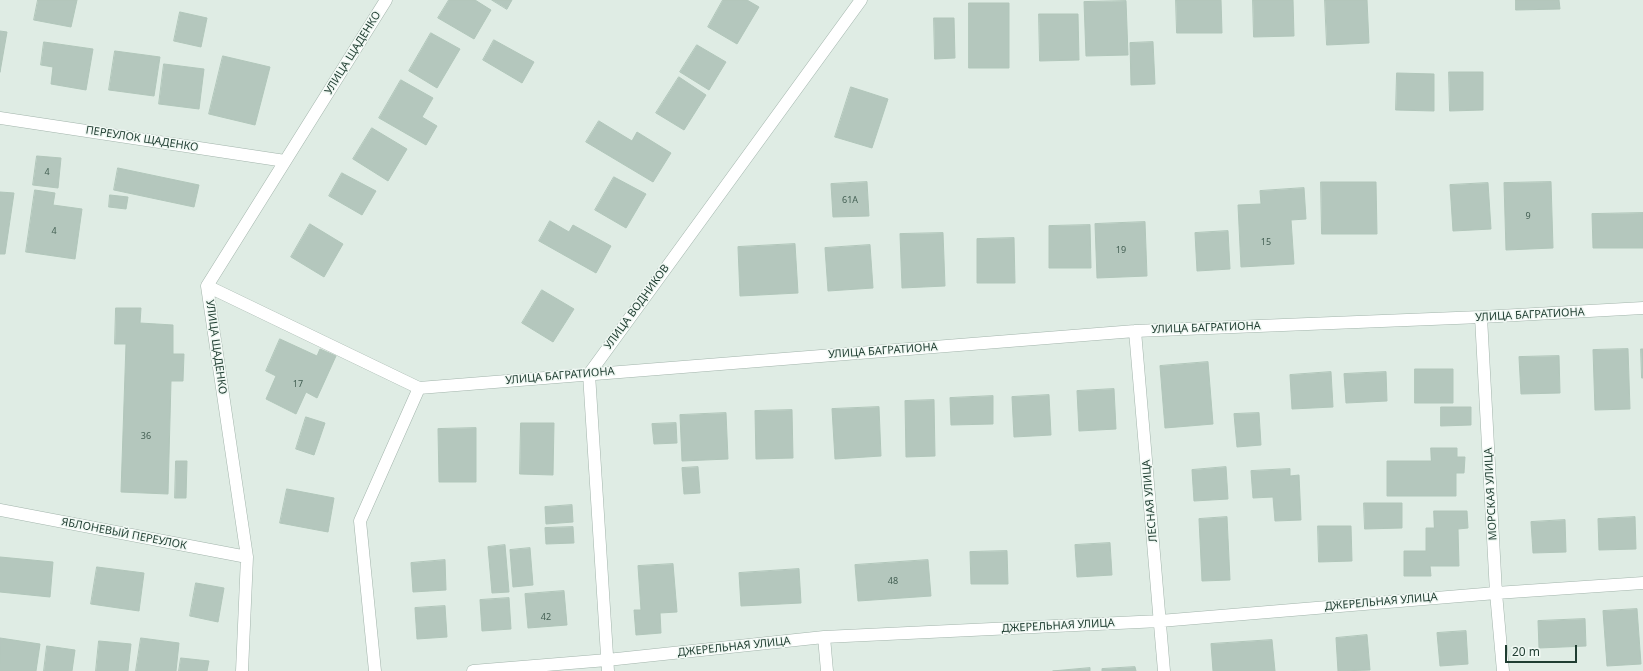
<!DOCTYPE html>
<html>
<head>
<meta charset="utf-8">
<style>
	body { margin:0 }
	#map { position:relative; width:1643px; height:671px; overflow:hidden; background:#dfece4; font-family:"Noto Sans",sans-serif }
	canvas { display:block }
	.scale { position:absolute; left:1505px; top:645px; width:72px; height:18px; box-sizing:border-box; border:2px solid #1f3d31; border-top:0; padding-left:5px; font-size:12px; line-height:14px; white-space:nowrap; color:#1f3d31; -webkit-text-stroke:3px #f0f8f3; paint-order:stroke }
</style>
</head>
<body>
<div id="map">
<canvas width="1643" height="671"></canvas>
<div class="scale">20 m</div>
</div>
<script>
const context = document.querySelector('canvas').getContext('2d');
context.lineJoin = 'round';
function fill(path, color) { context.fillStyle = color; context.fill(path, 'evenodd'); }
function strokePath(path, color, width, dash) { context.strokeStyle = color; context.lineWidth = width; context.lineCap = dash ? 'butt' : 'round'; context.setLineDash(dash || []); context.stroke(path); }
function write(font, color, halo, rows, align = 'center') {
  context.font = font + ' "Noto Sans",sans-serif'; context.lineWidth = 3; context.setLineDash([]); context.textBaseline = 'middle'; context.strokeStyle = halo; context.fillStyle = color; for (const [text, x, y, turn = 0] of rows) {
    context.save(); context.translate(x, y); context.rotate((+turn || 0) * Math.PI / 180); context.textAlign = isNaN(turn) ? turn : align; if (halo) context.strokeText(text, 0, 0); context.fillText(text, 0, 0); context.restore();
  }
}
const building = new Path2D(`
	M38,0h39l-6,27 -37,-7z
	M449,0h26l16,10 -17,29 -36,-21z
	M492,0h20l-5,9z
	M723,0h24l12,7 -22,37 -29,-17z
	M1176,0h45l1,33h-45z
	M1253,0h40l1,36 -40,1z
	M1325,0h42l2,43 -42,2z
	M1516,0h43l1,9 -44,1z
	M1126,1l2,54 -42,1 -2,-54z
	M969,3h40v65h-40z
	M180,12l27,6 -6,29 -27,-6z
	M1039,14h39l1,46 -39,1z
	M934,18h20l1,40 -20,1z
	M0,31l7,1 -7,40z
	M431,33l29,16 -23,39 -28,-17z
	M494,40l40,22 -12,21 -39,-23z
	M44,42l49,7 -7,41 -35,-6 2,-17 -12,-2z
	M1153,42l2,42 -24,1 -1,-42z
	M697,45l29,17 -17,28 -29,-18z
	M115,51l45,6 -6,39 -45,-6z
	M223,56l47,11 -15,58 -46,-11z
	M164,64l40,5 -5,40 -40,-5z
	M1449,72h34v38l-33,1z
	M1397,73l37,1v37l-38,-1z
	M679,77l27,18 -22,35 -28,-17z
	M401,80l32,18 -11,19 15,9 -11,19 -47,-27z
	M851,87l37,12 -16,49 -37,-11z
	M599,121l33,20 5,-9 34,21 -18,29 -67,-40z
	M372,128l35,21 -19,32 -35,-22z
	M37,156l24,2 -3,30 -25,-3z
	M118,168l81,17 -5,22 -80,-17z
	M342,173l34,18 -14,24 -33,-19z
	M614,177l32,17 -20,34 -31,-18z
	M867,182l2,34 -36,1 -2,-33z
	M1321,182h55l1,52h-55z
	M1551,182l2,66 -47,2 -2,-67z
	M1488,183l3,46 -38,2 -3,-46z
	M1304,188l2,31 -15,1 3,44 -53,3 -3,-62 23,-1 -1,-13z
	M35,190l20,3 -2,12 29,4 -7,50 -49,-7z
	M0,192l14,1 -9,61h-5z
	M110,195l18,2 -2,12 -17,-2z
	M1643,213v35h-50l-1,-34z
	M550,221l19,11 4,-7 38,21 -15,27 -57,-32z
	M1145,222l2,54 -50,2 -2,-54z
	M310,224l33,20 -19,33 -33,-20z
	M1090,225l1,43h-42v-42z
	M1228,231l2,38 -33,2 -2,-38z
	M943,233l2,53 -43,2 -2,-54z
	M1014,238l1,45h-38v-44z
	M795,244l3,49 -58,3 -2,-49z
	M870,245l3,43 -45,3 -3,-43z
	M542,290l32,19 -21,33 -31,-19z
	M116,308h25l-1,15 33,2v29h11l-1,27h-12l-3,113 -47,-2 5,-148h-11z
	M280,339l37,17 3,-7 16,7 -19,42 -11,-6 -10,22 -30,-15 10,-23 -10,-5z
	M1628,349l2,60 -35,1 -2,-60z
	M1641,349h2v29h-1z
	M1559,356l1,37 -39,1 -2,-37z
	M1208,362l5,62 -48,4 -5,-62z
	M1415,369h38v34h-38z
	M1331,372l2,35 -41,2 -2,-34z
	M1386,372l1,29 -41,2 -2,-29z
	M1114,389l2,40 -37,2 -2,-40z
	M1049,395l2,40 -37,2 -2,-40z
	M993,396v28l-42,1 -1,-27z
	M934,400l1,56 -29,1 -1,-56z
	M879,407l2,49 -46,3 -3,-50z
	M1441,407h30v18l-30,1z
	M792,410l1,48 -37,1 -1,-48z
	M726,413l2,46 -46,2 -2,-46z
	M1259,413l2,32 -24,2 -3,-33z
	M306,417l19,6 -11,32 -18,-6z
	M521,423h33l-1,52 -33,-1z
	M676,423l1,20 -23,1 -2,-20z
	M476,428v54h-37l-1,-53z
	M1431,448h26v9h8l-1,16h-8v23h-69v-35h44z
	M176,461h11l-1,37h-11z
	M698,467l2,26 -16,1 -2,-26z
	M1226,467l2,32 -34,2 -2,-31z
	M1290,469v7l9,-1 2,45 -26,1 -2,-24 -20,1 -2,-27z
	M287,489l47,9 -6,34 -48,-9z
	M1364,503h38v25l-37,1z
	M572,505l1,17 -27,2 -1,-17z
	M1434,511h33l1,17 -10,1 1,37h-29l1,10h-27v-25h22v-23h8z
	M1227,517l3,63 -28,1 -3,-62z
	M1635,517l1,32 -37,1 -1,-31z
	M1565,520l1,32 -33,1 -2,-31z
	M1318,526h33l1,35 -33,1z
	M573,527l1,16 -28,1 -1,-16z
	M1110,543l2,32 -35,2 -2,-32z
	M505,545l4,47 -17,1 -4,-46z
	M530,548l3,37 -20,2 -3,-37z
	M1007,551l1,33h-37l-1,-32z
	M0,557l53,5 -3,35 -50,-5z
	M445,560l1,30 -33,2 -2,-29z
	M928,560l3,36 -73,5 -3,-36z
	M673,564l4,48 -17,1 1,20 -25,2 -2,-25h7l-3,-44z
	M97,567l47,6 -5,38 -48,-7z
	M799,569l2,34 -60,3 -2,-33z
	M196,583l28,5 -6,34 -28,-6z
	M564,591l3,34 -39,3 -3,-34z
	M509,598l2,31 -29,2 -2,-31z
	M445,606l2,31 -30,2 -2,-31z
	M1637,609l4,55 -34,2 -4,-55z
	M1585,619l1,27 -47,2 -1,-27z
	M1466,631l2,33 -28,2 -3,-33z
	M1367,635l3,35 -32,1 -2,-33z
	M0,638l40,6 -4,27h-36z
	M141,638l38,5 -3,28h-40z
	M1272,640l3,31h-62l-2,-27z
	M99,641l32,3 -3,27h-32z
	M47,646l28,4 -3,21h-28z
	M181,658l28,3 -2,10h-28z
	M1135,667l1,4h-34v-2z
	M1090,668v3h-37z`);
const street = new Path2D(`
	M0,118l285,43
	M207,286l212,102
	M1481,317l15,276 7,78
	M1135,331l29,340
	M0,510l247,47
	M824,637l3,34
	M242,671l5,-114 -40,-271 179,-286
	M375,671l-15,-150 59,-133 716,-57 346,-14 162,-9
	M473,671l134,-11 217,-23 336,-16 336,-28 147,-10
	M608,671l-19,-297 272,-374`);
const numberNames = [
	["4",47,172],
	["61А",850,200],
	["9",1528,216],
	["4",54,231],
	["15",1266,242],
	["19",1121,250],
	["17",298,384],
	["36",146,436],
	["48",893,581],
	["42",546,617]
];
const streetNames = [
	["УЛИЦА ЩАДЕНКО",353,53,-58],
	["ПЕРЕУЛОК ЩАДЕНКО",142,139,9],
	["УЛИЦА ВОДНИКОВ",637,307,-54],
	["УЛИЦА БАГРАТИОНА",1530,315,-3],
	["УЛИЦА БАГРАТИОНА",1206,328,-2],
	["УЛИЦА ЩАДЕНКО",216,347,82],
	["УЛИЦА БАГРАТИОНА",883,351,-4],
	["УЛИЦА БАГРАТИОНА",560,376,-5],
	["МОРСКАЯ УЛИЦА",1491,494,-93],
	["ЛЕСНАЯ УЛИЦА",1150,501,-95],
	["ЯБЛОНЕВЫЙ ПЕРЕУЛОК",124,534,11],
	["ДЖЕРЕЛЬНАЯ УЛИЦА",1381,602,-5],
	["ДЖЕРЕЛЬНАЯ УЛИЦА",1058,626,-3],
	["ДЖЕРЕЛЬНАЯ УЛИЦА",734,647,-6]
];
fill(building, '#b4c7bd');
strokePath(building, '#b1c6ba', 1);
strokePath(street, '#a2b4ab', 13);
strokePath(street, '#fff', 12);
write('9px', '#446054', null, numberNames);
write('11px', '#1f3d31', '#f0f8f3', streetNames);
</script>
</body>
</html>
